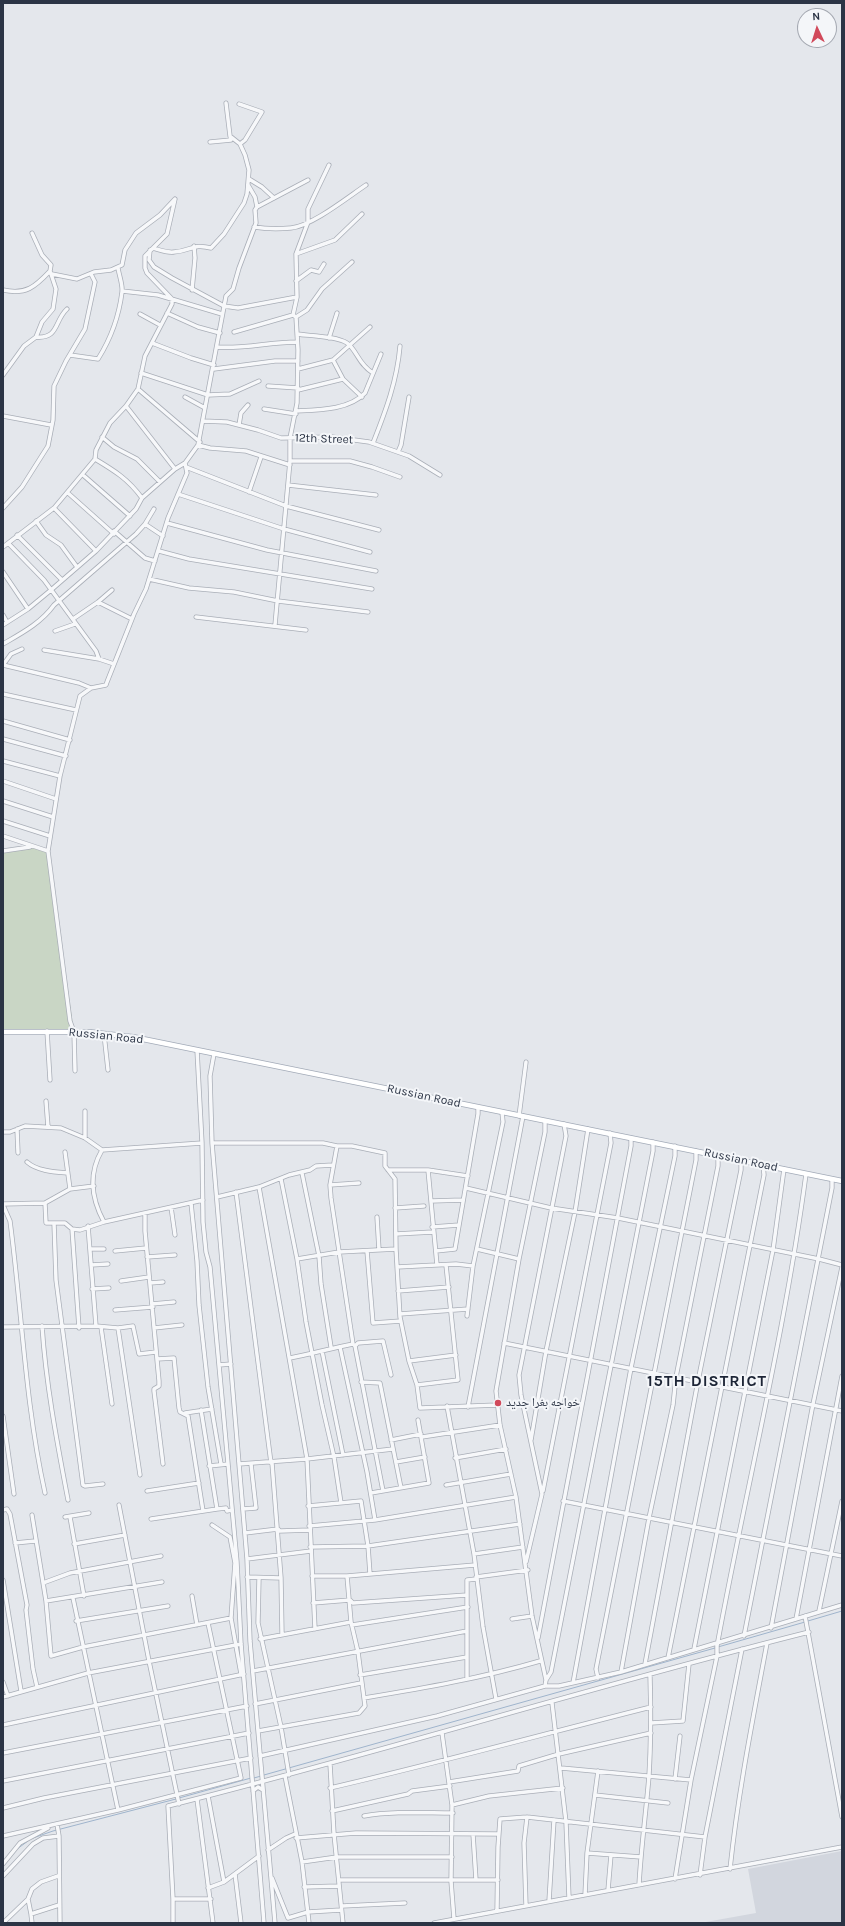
<!DOCTYPE html>
<html>
<head>
<meta charset="utf-8">
<style>
	body { margin:0 }
	#map { position:relative; width:845px; height:1926px; overflow:hidden; background:#e4e7ec; font-family:Karla,sans-serif }
	canvas { display:block }
	.frame { position:absolute; inset:0; border:4px solid #2b3445; pointer-events:none }
	.north { position:absolute; left:797px; top:8px; width:40px; height:40px; box-sizing:border-box; background:#f4f6f9; border:1px solid #a4a8b1; border-radius:50%; rotate:356deg; font-size:11px; font-weight:700; line-height:16px; text-align:center; color:#2b3445 }
	.north::after { content:''; display:block; margin:auto; width:14px; height:18px; background:#d1495b; clip-path:polygon(50% 0,100% 100%,50% 72%,0 100%) }
</style>
</head>
<body>
<div id="map">
<canvas width="845" height="1926"></canvas>
<div class="frame"></div>
<div class="north">N</div>
</div>
<script>
const context = document.querySelector('canvas').getContext('2d');
context.lineJoin = 'round';
function fill(path, color) { context.fillStyle = color; context.fill(path, 'evenodd'); }
function strokePath(path, color, width, dash) { context.strokeStyle = color; context.lineWidth = width; context.lineCap = dash ? 'butt' : 'round'; context.setLineDash(dash || []); context.stroke(path); }
function write(font, color, halo, rows, align = 'center') {
  context.font = font + ' Karla,"Noto Naskh Arabic",sans-serif'; context.lineWidth = 4; context.setLineDash([]); context.textBaseline = 'middle'; context.strokeStyle = halo; context.fillStyle = color; for (const [text, x, y, turn = 0] of rows) {
    context.save(); context.translate(x, y); context.rotate((+turn || 0) * Math.PI / 180); context.textAlign = isNaN(turn) ? turn : align; if (halo) context.strokeText(text, 0, 0); context.fillText(text, 0, 0); context.restore();
  }
}
const built = new Path2D(`
	M842,1851v72h-142l56,-10 -8,-44z`);
const green = new Path2D(`
	M31,847l17,4 26,181h-71v-181z`);
const stream = new Path2D(`
	M808,1621l34,-10
	M718,1647l87,-25
	M264,1775l451,-127
	M254,1778l7,-2
	M179,1798l72,-20
	M30,1839l23,-8 123,-32
	M17,1849l11,-8`);
const minor = new Path2D(`
	M239,104l23,8 -17,28 -5,4
	M210,142l21,-2 -1,-4
	M249,179l13,8 12,11
	M257,207l51,-27
	M254,227c12,2 25,2 37,1 21,-2 57,-31 75,-43
	M153,248c7,2 14,5 21,4 17,-1 19,-9 37,-4l13,-14 20,-31 3,-9 2,-24 -4,-15 -5,-11 -10,-8 -4,-33
	M150,250l-1,10 5,7 18,11 52,28 14,2 59,-11
	M296,254l39,-14 27,-26
	M52,274l25,5 17,-7 17,-2 11,-5 3,-15 11,-17 24,-18 15,-16
	M296,281l15,-11 8,2 5,-8
	M3,290c23,5 32,-3 47,-19
	M192,290l3,-32 -1,-12
	M122,291l36,4 64,19
	M167,313l31,14 22,6
	M140,314l20,11
	M296,317l11,-7 15,-21 30,-27
	M234,332l59,-17
	M297,334c13,2 39,2 50,9 10,7 11,21 26,30
	M36,337c23,2 18,-16 31,-28
	M329,338l8,-25
	M152,343l39,15 23,7
	M217,347c27,2 53,-5 80,-5
	M70,355l28,4c12,-19 21,-43 24,-67 1,-7 -3,-17 -4,-24
	M333,360l37,-33
	M214,369l61,-8h23
	M298,369l35,-9 10,19 19,18
	M141,373l67,22 22,-1 29,-13
	M3,375l21,-29 12,-9 6,-15 11,-13 3,-20 -6,-18 1,-6 -9,-10 -10,-22
	M268,386l30,2
	M138,389l62,53
	M298,390l45,-11
	M185,397l20,11
	M126,406l49,63
	M264,409l32,5
	M296,411c23,-1 53,-1 69,-18l16,-39
	M3,416l48,9
	M203,421l24,1 31,8 23,8 51,-1 37,5 40,14 31,19
	M239,425l2,-12 7,-8
	M102,437l12,10 23,12 23,23
	M373,443c13,-33 24,-62 27,-97
	M198,445l12,3 36,3 44,14
	M398,452l3,-7 8,-48
	M95,459c20,12 33,20 47,39
	M290,461h60l22,6 28,10
	M186,467l100,39 93,24
	M83,475l47,41
	M288,485l88,10
	M249,492l12,-35
	M68,493l46,41
	M178,494l106,35 86,23
	M3,508l19,-21 26,-41 5,-26 1,-34 12,-25 19,-32 10,-47 -4,-8
	M54,508l42,43
	M36,521l10,14 15,10 16,22
	M167,523l100,27 109,21
	M145,524l18,12
	M114,531l31,27 10,3
	M17,535l45,45
	M8,543l36,37 52,71 3,8
	M3,547l51,-39 41,-49 1,-9 14,-27 16,-17 12,-17 7,-33 27,-52v-5l-25,-26 -2,-5v-12l22,-22 8,-35
	M159,551l30,8 183,30
	M3,572l25,37
	M149,579l40,9 45,4 44,9 90,11
	M98,602l34,17
	M3,615l4,7
	M196,617l110,13
	M73,619l25,-17 14,-12
	M3,625l25,-16 23,-19 45,-39 40,-42 6,-11 33,-29 10,-6 13,-18 28,-149 7,-7 6,-21 17,-45 -1,-13 2,-3 -2,-10 -7,-12
	M275,625l15,-164v-23l7,-35 1,-53 -2,-33 -3,-2 4,-18 -1,-43 12,-32v-13l21,-44
	M55,631l20,-7
	M3,644c19,-11 38,-21 51,-39l82,-71 9,-10 9,-15
	M44,650l55,9 15,5
	M3,665l76,18 12,5
	M3,665l8,-11 11,-5
	M3,694l73,16
	M3,721l67,19
	M3,739l63,17
	M3,761l57,15
	M3,781l53,18
	M3,801l50,16
	M3,821l47,15
	M3,836l45,15
	M3,851l27,-4
	M47,1031l3,49
	M104,1034l4,36
	M197,1050l5,93 1,79 3,30 4,15 27,295 4,82 23,279
	M214,1054l-4,22 2,67 35,416 3,82 25,282
	M75,1071l-1,-39 -4,-11 -22,-170 12,-75 20,-80 11,-8 15,-3 1,-3 27,-68 12,-25 22,-71 19,-45 -2,-10
	M46,1101l2,26
	M85,1111v27
	M519,1116l7,-54
	M545,1121v11l-26,127 -23,132 4,34 16,72 16,119 14,64 -1,6
	M17,1129l1,24
	M3,1132h7l15,-6 36,2 24,10 17,12 100,-7
	M212,1143h111l14,3h15l33,7v13l10,13 1,70 4,68 9,44 8,24 3,23 77,-3
	M337,1146l-7,39 1,13 22,146 2,2 28,145
	M102,1150c-14,24 -11,48 2,72
	M65,1152l5,37
	M27,1162c10,9 28,10 40,11
	M388,1170h40l40,6
	M428,1170l9,95
	M302,1173l17,83 2,28 10,63
	M281,1179l16,80 9,63 16,83 12,52 7,46
	M330,1185l29,-2
	M259,1187l48,272 8,170
	M466,1188l85,20 67,10 201,41 23,6
	M236,1192l35,271
	M217,1197l42,-10 30,-12 21,-5 6,-4 17,-1
	M431,1201l32,-1
	M45,1203l1,20h19l7,6 8,1 24,-8 99,-22
	M191,1203l6,58 2,44 9,82 13,77
	M3,1204l42,-1 25,-14 24,-3
	M3,1205l7,16c12,90 15,182 35,272
	M171,1207l4,28
	M395,1208l29,-2
	M145,1213v18l14,150v5l-5,3v2l9,73
	M377,1217l2,33
	M54,1223l2,57 27,205 2,1 18,-2
	M88,1226l8,100
	M432,1227l27,-2
	M72,1229l7,99
	M396,1234l37,-2
	M90,1249h14
	M477,1249l42,10
	M115,1251l31,-3
	M367,1251l6,72 28,-2
	M436,1251l19,-2 23,-135v-7
	M147,1257l28,-2
	M297,1259l42,-7 57,-3
	M91,1265l17,-1
	M397,1267l59,-3 17,2
	M121,1281l28,-4
	M150,1283l13,-1
	M92,1289l17,-1
	M398,1291l51,-4
	M152,1304l22,-2
	M115,1310l38,-3
	M400,1314l68,-5
	M467,1316l6,-50 30,-144 -1,-10
	M42,1326c4,59 15,116 26,174
	M3,1327l93,-1 22,2 15,-2 6,28 17,-2
	M101,1327l11,77
	M118,1328l22,147
	M154,1328l28,-3
	M504,1343l338,68
	M355,1346l3,-3 25,-2 8,34
	M340,1347l27,125 8,48
	M322,1351l21,104
	M290,1358c21,-4 42,-10 63,-14
	M157,1359l17,-1 5,50 1,4 8,4 15,95
	M409,1361l47,-6
	M219,1365l12,-1
	M361,1382l19,1 21,105
	M417,1385l41,-5 -12,-115
	M447,1406l27,148 9,73 13,72
	M468,1407l55,-291
	M201,1410l16,99
	M185,1413l27,-4
	M3,1416l11,78
	M422,1437l78,-12
	M391,1440l30,-6
	M531,1440l15,-89 29,-139 13,-83
	M455,1458l51,-9
	M396,1462l29,-5
	M272,1463l9,115 1,56
	M239,1464l68,-5 86,-10
	M209,1466l19,-2
	M446,1485l65,-11
	M147,1491l52,-8
	M543,1491l68,-348 -1,-10
	M371,1493l58,-10 -11,-63
	M563,1501l279,55
	M119,1505l30,156 30,143
	M308,1506l53,-5 7,45 2,28
	M243,1509l13,-1 -5,-44
	M3,1510l4,-1 3,5 17,91 -1,5 7,59 4,18
	M32,1515l14,86 5,55 32,-9 148,-29
	M65,1517l24,-4
	M70,1517l14,79
	M151,1519l66,-10 9,-1 1,3 5,-1
	M212,1525l18,12 5,26 -4,55 10,56
	M309,1526l66,-6 141,-23
	M245,1533l33,-4 2,2 30,-1
	M15,1543l20,-2
	M74,1544l51,-9
	M310,1547l58,-1 152,-22
	M474,1554l49,-7
	M247,1559l64,-8
	M526,1562l16,-68 -21,-99 -2,-20 47,-239 -2,-12
	M312,1576h35l128,-11
	M247,1577l34,1
	M476,1577l52,-7
	M259,1578l-1,45 23,104 8,48
	M3,1580l18,111
	M43,1583l27,-10 91,-17
	M192,1596l5,29
	M73,1598l45,212
	M46,1601l116,-19
	M313,1603l37,-3 3,3 114,-8
	M819,1611l23,-110
	M805,1616l37,201
	M512,1619l20,-3
	M796,1619l46,-243
	M76,1621l92,-15
	M352,1625l116,-18
	M771,1628l42,-224 29,-137
	M744,1636l88,-448v-9
	M538,1638l93,-492v-8
	M260,1639l91,-17
	M694,1649l79,-399 11,-81
	M668,1658l96,-483 -1,-11
	M645,1664l53,-283 43,-211v-10
	M253,1671l214,-40
	M621,1672l28,-154 24,-113 3,-28 42,-211v-11
	M360,1675l107,-18
	M598,1678l-2,-9 100,-509v-9
	M467,1679v-99l9,-1
	M546,1680l5,-8 102,-521v-9
	M3,1682l5,14
	M573,1683l58,-315 44,-212v-10
	M3,1697l85,-24 153,-29
	M364,1698c60,-10 118,-20 176,-37
	M552,1703l14,119 3,76
	M255,1704l106,-21
	M651,1723l32,-2 6,-57
	M3,1725l241,-51
	M258,1731l101,-18 6,-7 -7,-54 -7,-30 -4,-46
	M442,1733l10,72 -1,76 3,38
	M3,1753l244,-47
	M260,1756l177,-40 108,-30h14l62,-14 221,-67
	M330,1764l4,70 9,89
	M561,1768l130,12
	M285,1776l17,86 7,61
	M675,1779l5,-43
	M3,1781l246,-48
	M449,1782l69,-11 1,-5 40,-12 92,-21
	M330,1788c108,-25 214,-54 321,-81
	M253,1791l5,-4 5,3
	M595,1795l73,8
	M208,1796l16,86
	M197,1799l16,124
	M452,1805l37,-9 74,-8
	M3,1808l41,-10 207,-40
	M332,1811l76,-17 4,-3 38,-5
	M364,1816c29,-5 59,-3 89,-3
	M57,1824l2,12 1,87
	M473,1834l3,46
	M3,1836l115,-26 123,-32 -33,-155
	M296,1838l60,-5 143,1
	M268,1850l18,-12 9,-4
	M587,1853l54,4
	M302,1862l35,-5h115
	M3,1864l17,-21 28,-15
	M730,1869c8,-76 23,-151 37,-226
	M235,1874l6,49
	M700,1875l5,-38 37,-188
	M3,1876l30,-32 10,-6 16,-2
	M272,1878l16,40 20,-6 33,-2
	M675,1879l16,-99 26,-124v-10c29,-158 68,-313 89,-472
	M339,1880h159
	M639,1885c2,-37 7,-73 10,-109 2,-34 2,-67 1,-101
	M304,1887l35,-1
	M208,1888l16,-6 35,-26
	M608,1890l3,-35
	M585,1895l2,-42 11,-82
	M28,1899l3,15 28,-9
	M173,1899h38
	M549,1901l5,-81
	M342,1906l63,-3
	M526,1906l-2,-63 3,-26
	M497,1910l1,-63 2,-28 27,-2 178,20
	M31,1914l1,9
	M3,1923l25,-24 4,-10 9,-7 17,-6
	M173,1923v-24l-5,-93c215,-54 426,-120 641,-174
	M434,1923l408,-76`);
const major = new Path2D(`
	M3,1032h86l44,5 709,144`);
const markers = [
	[498,1403,4,"#d1495b"]
];
const streetNames = [
	["12th Street",324,439,2],
	["Russian Road",106,1036,6],
	["Russian Road",424,1096,12],
	["Russian Road",741,1160,12]
];
const poiNames = [
	["خواجه بغرا جدید",506,1403]
];
const districtNames = [
	["15TH DISTRICT",707,1381]
];
fill(built, '#d2d6de');
fill(green, '#c9d6c5');
strokePath(stream, '#9fb4cc', 1);
strokePath(minor, '#a9aeb7', 5);
strokePath(major, '#a3abb8', 6);
strokePath(minor, '#f7f8fa', 3.5);
strokePath(major, '#fff', 4.5);
for (const [x, y, r, color] of markers) { const dot = new Path2D(); dot.arc(x, y, r, 0, 2 * Math.PI); context.fillStyle = color; context.fill(dot); strokePath(dot, '#f4f6f9', 1.5); }
write('12px', '#2b3445', '#f4f6f9', streetNames);
write('12px', '#2b3445', '#f4f6f9', poiNames, 'left');
context.letterSpacing = '1px';
write('bold 16px', '#1d2536', '#f4f6f9', districtNames);
context.letterSpacing = '0px';
</script>
</body>
</html>
